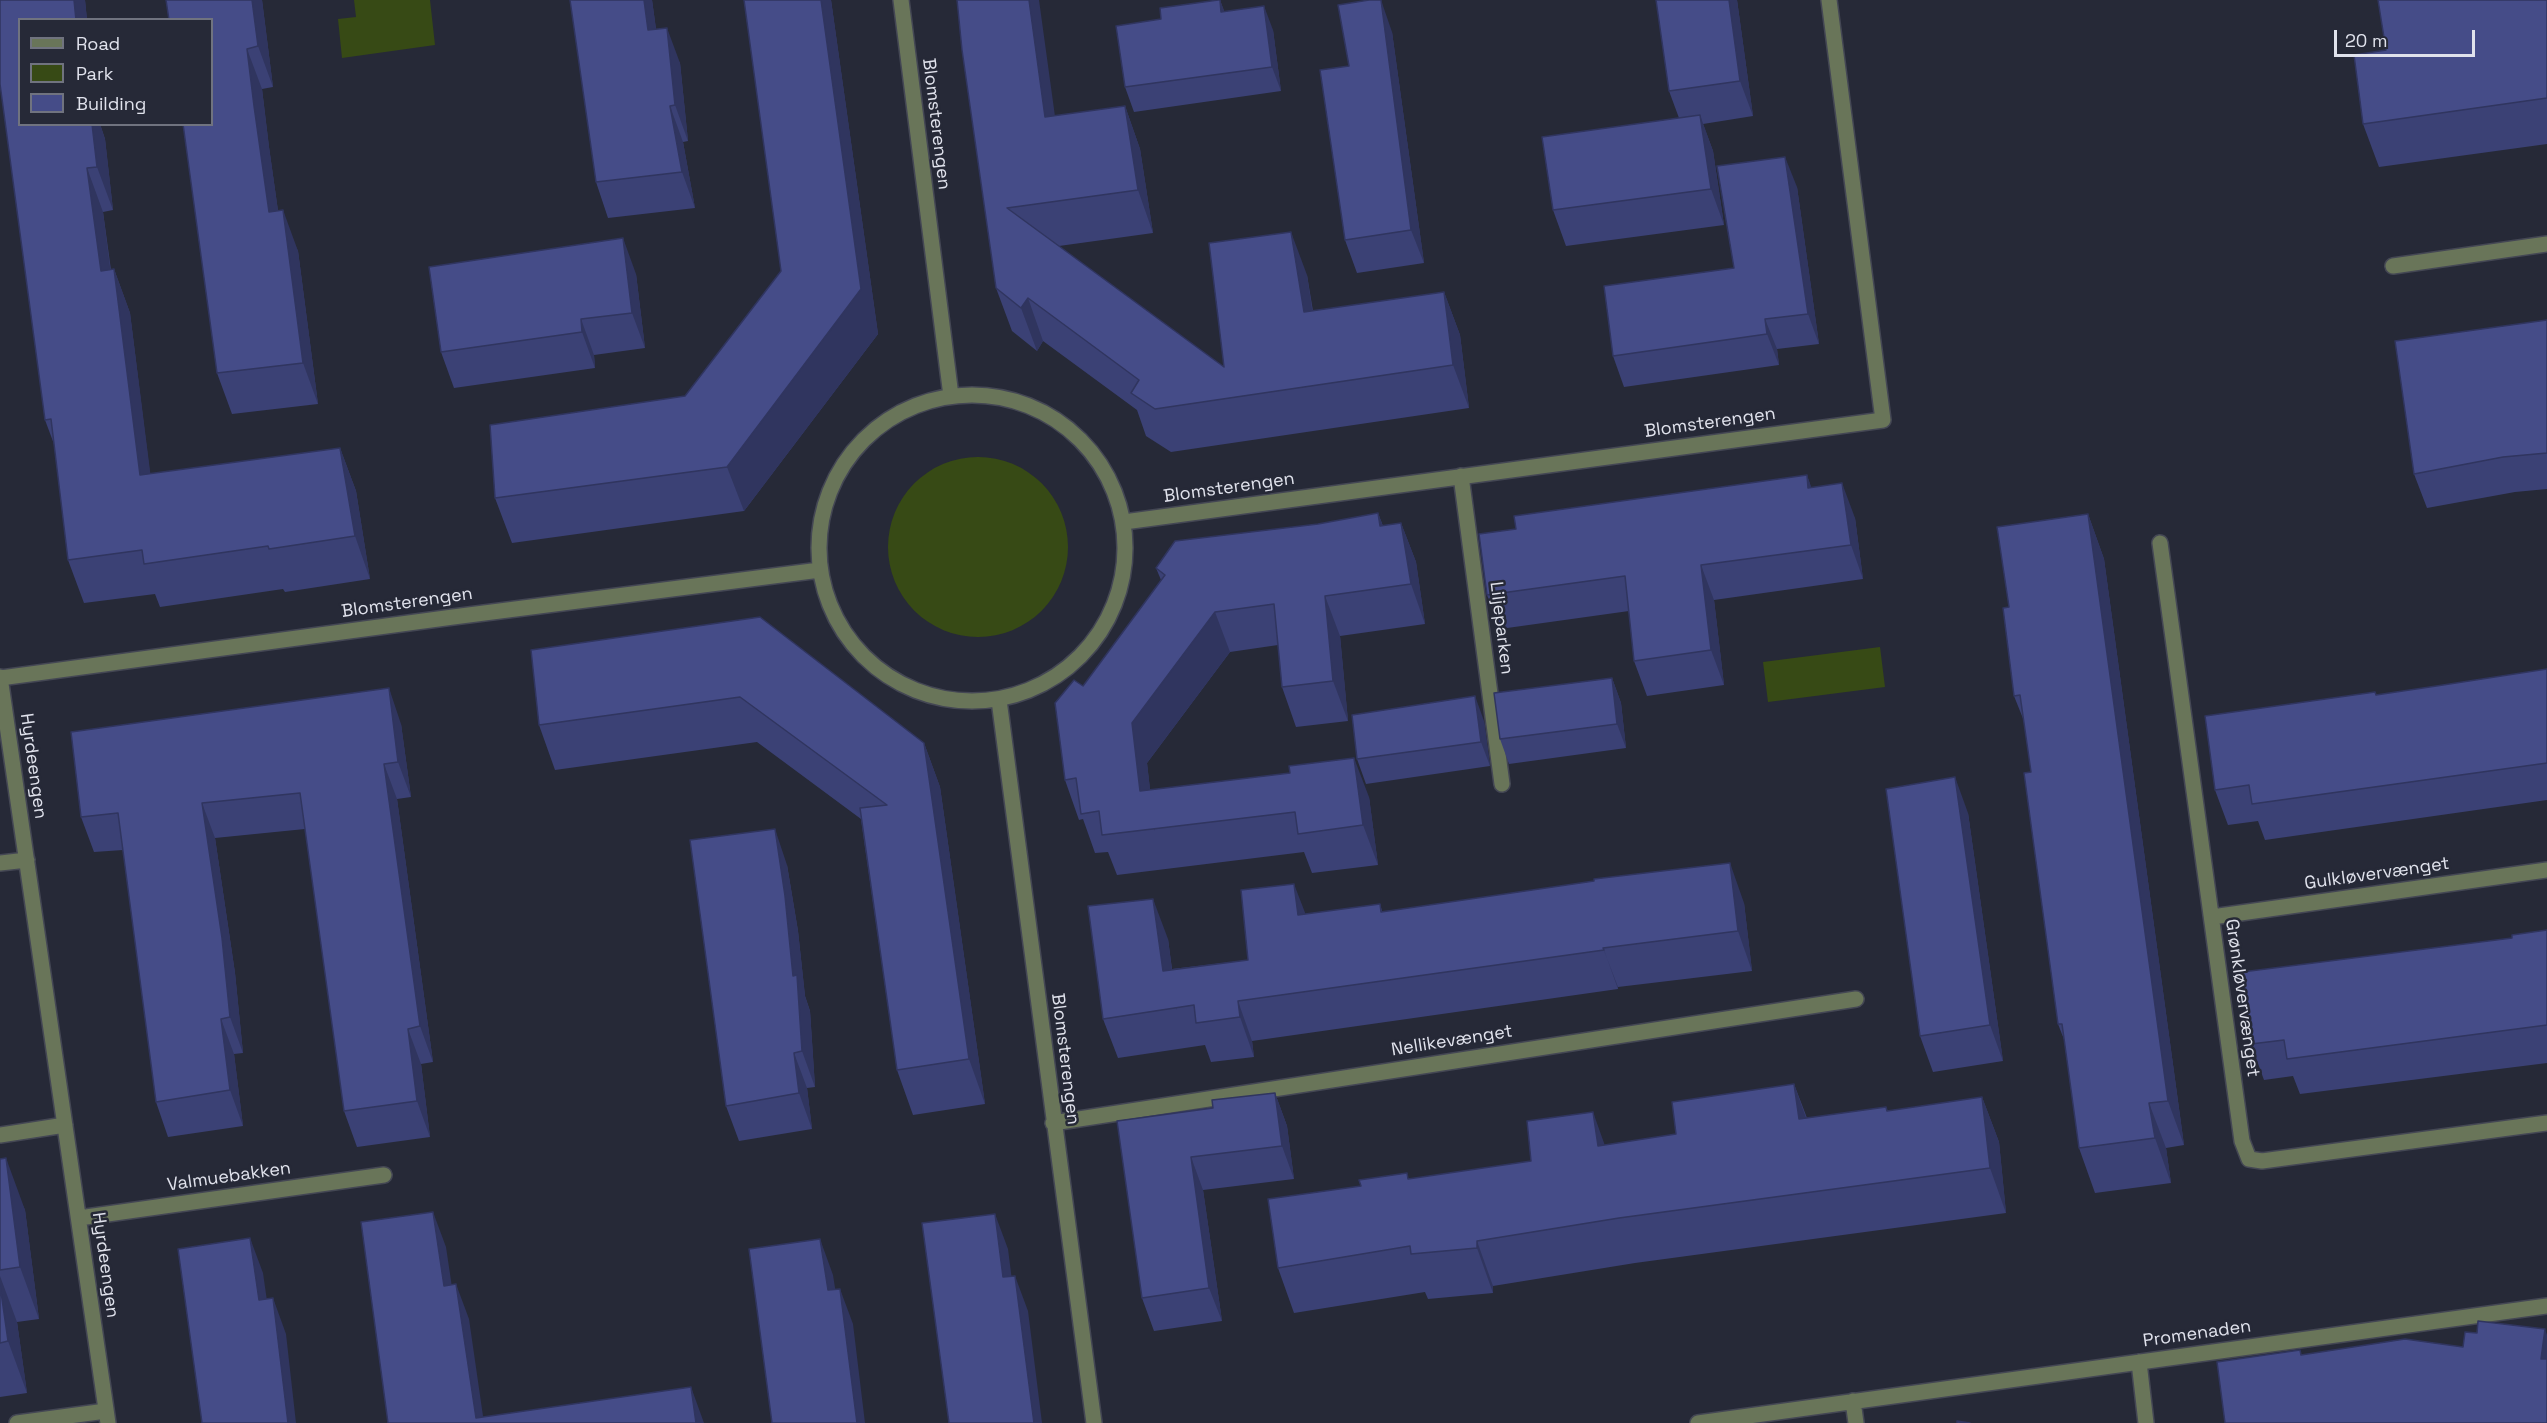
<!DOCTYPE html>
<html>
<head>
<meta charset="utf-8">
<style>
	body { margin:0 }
	#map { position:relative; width:2547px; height:1423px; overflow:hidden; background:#262937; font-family:"Space Grotesk",sans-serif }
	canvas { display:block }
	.legend { position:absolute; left:18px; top:18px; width:195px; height:108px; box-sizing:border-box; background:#262937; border:2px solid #70737f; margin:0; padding:8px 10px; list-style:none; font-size:18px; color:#e0e2ec }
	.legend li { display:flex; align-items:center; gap:12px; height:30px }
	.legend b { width:30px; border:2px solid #70737f }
	.scale { position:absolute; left:2334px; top:30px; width:141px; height:27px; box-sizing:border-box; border:3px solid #e0e2ec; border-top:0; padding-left:8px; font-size:18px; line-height:21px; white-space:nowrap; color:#e0e2ec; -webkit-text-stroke:4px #262937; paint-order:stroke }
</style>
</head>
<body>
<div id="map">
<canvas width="2547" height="1423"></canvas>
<ul class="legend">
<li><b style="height:8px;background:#697559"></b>Road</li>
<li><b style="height:16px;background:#374a15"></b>Park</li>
<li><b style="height:16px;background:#454c88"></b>Building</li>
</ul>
<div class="scale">20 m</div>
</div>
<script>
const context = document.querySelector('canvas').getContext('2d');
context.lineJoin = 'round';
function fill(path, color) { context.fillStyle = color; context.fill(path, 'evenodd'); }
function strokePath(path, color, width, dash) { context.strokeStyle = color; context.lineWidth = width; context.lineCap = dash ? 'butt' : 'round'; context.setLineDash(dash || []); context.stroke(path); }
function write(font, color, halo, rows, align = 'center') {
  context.font = font + ' "Space Grotesk",sans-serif'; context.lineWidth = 5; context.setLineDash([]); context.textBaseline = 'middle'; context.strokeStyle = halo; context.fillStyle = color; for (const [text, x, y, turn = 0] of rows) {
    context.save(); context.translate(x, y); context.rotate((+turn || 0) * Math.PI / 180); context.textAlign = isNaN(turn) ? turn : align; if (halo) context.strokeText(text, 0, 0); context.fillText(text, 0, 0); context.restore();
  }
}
const green = new Path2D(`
	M354,0h76l5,45 -93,13 -4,-39 18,-2z
	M888 547a90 90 0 1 1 180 0a90 90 0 1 1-180 0Z
	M1880,647l5,40 -117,15 -5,-40z`);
const minor = new Path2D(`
	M901,0l50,396
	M2393,266l154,-22
	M819 548a153 153 0 1 1 306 0a153 153 0 1 1-306 0Z
	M1461,476l41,308
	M1124,522l759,-102 -54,-420
	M2160,543l82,598 7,18 13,2 285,-38
	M0,677l108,746
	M0,678l453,-61 367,-47
	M999,700l95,723
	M0,863l27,-3
	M2212,917l335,-47
	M1053,1123l803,-124
	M0,1135l65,-10
	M79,1218l305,-43
	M2139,1362l7,61
	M1853,1401l3,22
	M17,1423l89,-12
	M1698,1423l849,-117`);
const wall = new Path2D(`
	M0,0h85l2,20h-67v104h80l5,15 8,71 -10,2 8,58 3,-1 16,44 20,161 190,-26 16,43 14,88 -85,13 -2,-3 -123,18 -5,-13 -71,9 -16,-43 -14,-116 -9,-24 -45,-336z
	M166,0h96l11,87 -11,2 7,58 9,64 20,40 20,153 -86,10 -15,-41z
	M570,0h82l4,29 24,34 8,78 -5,1 12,66 -87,10 -12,-36z
	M744,0h87l47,334 -134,177 -232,32 -17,-45 190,-102 96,-125z
	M1220,0l4,11 49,19 8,61 -147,21 -9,-25 36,-68z
	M1737,0l16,116 -50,8 10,27 11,74 -158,21 -13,-36 126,-92 -10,-27z
	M2547,0v144l-168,23 -16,-43 23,-74z
	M1392,32l32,231 -67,10 -12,-33 4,-174z
	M962,50l93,66 70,-10 15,43 13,84 -94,13 165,121 83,-92 6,36 131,-19 16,43 9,73 -298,44 -25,-16 -9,-26 -94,-69 -6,10 -25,-20 -16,-43z
	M1797,187l22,157 -42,5 2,16 -155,22 -11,-31 121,-88z
	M636,274l9,74 -51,7 1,13 -141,20 -13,-36z
	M2547,320v169l-32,3 -88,16 -13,-34z
	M1807,475l4,13 44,30 8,61 -149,21 10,85 -77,11 -13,-35 -5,-50 -129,18 -13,-34 29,-66z
	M1378,513l5,13 18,-3 15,39 9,62 -85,12 8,85 -52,6 -14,-40 -4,-42 -48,7 -83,111 3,27 219,7 9,68 -66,8 -8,-21 -187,23 -9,-23 -13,1 -12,-34 -4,1 -14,-40 18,-94 78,-106 -5,-12 162,-44z
	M2088,514l16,45 80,586 -18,3 5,35 -76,10 -16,-45 -14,-106 -7,-18 -27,-252 -7,-51 -10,-25 -5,-89z
	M760,617l164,126 16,44 45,317 -72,11 -16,-45 -36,-251 -104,-77 -202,28 -16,-45z
	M2547,669v131l-282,40 -7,-19 -30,4 -13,-35 161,-95 67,-10z
	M1612,678l9,25 5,45 -117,16 -9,-25z
	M1484,721l6,45 -124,18 -9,-25z
	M401,724l10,73 -14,2 36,263 -12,2 9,73 -73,10 -13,-36 -39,-282 -90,9 20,135 8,80 -9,1 9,72 -75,11 -12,-35 -33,-252 -29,2 -13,-35z
	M1968,813l35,248 -70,11 -13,-36z
	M787,865l11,66 7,65 5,15 5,76 -8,1 5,41 -73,12 -13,-35z
	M1744,903l8,68 -134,16v2l-366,52 2,16 -43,5 -6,-17 -87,13 -15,-39 65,-80 4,30 76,-9 57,-46 75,-10 2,7z
	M2547,930v133l-247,31 -7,-18 -29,4 -13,-36 261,-106z
	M1794,1084l13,34 80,-7 95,-14 17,45 7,71 -371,50 -142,23v7l-65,6 -3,-7 -131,21 -16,-45 83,-82 170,-25 74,-16 71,-11z
	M1275,1093l12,33 7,53 -91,11 19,131 -68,10 -12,-33 -25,-177 96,-13z
	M0,1159l25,51 14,109 -22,3 10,71 -27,4z`);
const shadedWall = new Path2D(`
	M74,0h11l2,20h-11z
	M252,0h10l11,87 -15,-41z
	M644,0h8l9,66 -13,-36z
	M821,0h10l47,334 -134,177 -17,-44 134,-178z
	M1029,0h10l22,160 -16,-43z
	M1220,0l9,24 -8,-12z
	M1381,0l11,32 32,231 -13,-33z
	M1729,0h8l16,116 -13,-35z
	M1264,6l9,24 8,61 -9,-24z
	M667,28l13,35 8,78 -13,-36z
	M247,49l15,40 7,58 15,106 -15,-41 -15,-106z
	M670,106l13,36 12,66 -13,-36z
	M1125,106l15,43 13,84 -15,-43z
	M1700,115l13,36 11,74 -13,-36z
	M92,124h8l5,15 8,71 -16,-43z
	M1785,157l12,30 22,157 -11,-30z
	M87,168l16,44 13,102 -15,-43z
	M283,210l15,41 20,153 -15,-41z
	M1291,232l16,43 12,80 -15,-43z
	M623,238l13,36 9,74 -13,-35z
	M114,269l16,44 26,205 -16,-43z
	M1444,292l16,43 9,73 -16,-43z
	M1028,298l15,43 -6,10 -16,-43z
	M581,319l13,36 1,13 -13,-36z
	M1765,319l12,30 2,16 -12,-31z
	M340,448l16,43 14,88 -15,-43z
	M1807,475l12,34 -11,-21z
	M1842,483l13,35 8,61 -12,-34z
	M1378,513l15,40 -13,-27z
	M2088,514l16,45 80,586 -16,-44z
	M1401,523l15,39 9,62 -14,-40z
	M1701,565l13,35 10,85 -13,-35z
	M1325,596l15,40 8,85 -15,-40z
	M1215,612l15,40 -83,111 8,68 -15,-40 -8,-68z
	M1612,678l9,25 5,45 -9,-24z
	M389,688l12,36 10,73 -13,-35z
	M1475,696l9,25 6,45 -9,-24z
	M924,743l16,44 45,317 -16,-45z
	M1354,758l15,39 9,68 -15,-40z
	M384,764l13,35 36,263 -13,-36z
	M1955,777l13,36 35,248 -13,-36z
	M202,803l13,35 20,135 8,80 -13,-36z
	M775,829l12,36 11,66 7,65 5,15 5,76 -13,-36z
	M1730,863l14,40 8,68 -14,-40z
	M1294,884l15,39 -11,-8z
	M1153,899l15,40 9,71 -14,-39z
	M1603,948l15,39v2l-14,-39z
	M1238,1001l14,40 2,16 -14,-40z
	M221,1019l13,35 9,72 -13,-36z
	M408,1029l13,35 9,73 -13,-36z
	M794,1053l13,35 5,41 -13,-36z
	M1794,1084l16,45 -11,-10z
	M1275,1093l12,33 7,53 -12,-33z
	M1982,1097l17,45 7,71 -16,-45z
	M2149,1103l17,45 5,35 -16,-45z
	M1593,1112l16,45 -11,-11z
	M1191,1157l12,33 19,131 -13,-33z
	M6,1158l19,52 14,109 -19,-52z
	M433,1212l13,35 11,74 -13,-35z
	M995,1214l13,35 8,63 -13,-35z
	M250,1238l13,35 9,63 -13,-36z
	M820,1239l13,36 8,51 -13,-36z
	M1477,1241l16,45v7l-16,-45z
	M0,1276l17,46 10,71 -19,-52 -8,-56z
	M1015,1276l13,35 14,112h-8z
	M456,1284l13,35 15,104 -8,-5z
	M840,1289l13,35 12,99h-8z
	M273,1298l13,36 10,89h-8z
	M2545,1329l2,6v40l-6,-16z
	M691,1387l13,36h-8z`);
const building = new Path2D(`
	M0,0h74l2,20h-56v104h72l5,43 -10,1 14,103 13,-2 26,206 200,-27 15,88 -86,13 -1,-3 -124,18 -2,-14 -74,10 -17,-141 -6,1 -45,-336z
	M166,0h86l6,46 -11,3 7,57 15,106 14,-2 20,153 -86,10 -34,-249h29v-104h-43z
	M570,0h74l4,30 19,-2 8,77 -5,1 12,66 -86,10z
	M744,0h77l40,289 -134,178 -232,31 -5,-73 195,-29 96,-125z
	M957,0h72l16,117 80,-11 13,84 -131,18 217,159 -15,-124 82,-11 13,80 140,-20 9,73 -298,44 -24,-16 8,-13 -111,-82 -7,10 -25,-20 -34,-238z
	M1218,0h2l1,12 43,-6 8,61 -147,20 -9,-61 45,-7 -1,-11z
	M1369,0h12l30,230 -66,10 -25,-170 29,-4 -11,-61z
	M1656,0h73l11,81 -71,10z
	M2378,0h169v98l-184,26 -9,-69 32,-5z
	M1700,115l11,74 -158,21 -11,-73z
	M1785,157l23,157 -43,5 2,15 -154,22 -9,-70 130,-18 -17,-102z
	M623,238l9,75 -51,6 1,13 -141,20 -12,-85z
	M2547,320v133l-44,4 -89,17 -19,-133z
	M1807,475l1,13 34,-5 9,62 -150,20 10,85 -77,11 -9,-85 -138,19 -8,-61 37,-5 -2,-13z
	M1378,513l2,13 21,-3 10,61 -86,12 8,85 -51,6 -8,-83 -59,8 -83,111 8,68 150,-18 -1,-7 65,-8 9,67 -65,9 -3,-22 -193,23 -3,-24 -18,3 -5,-36 -11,2 -10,-77 19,-23 9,6 82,-111 -9,-7 19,-27 143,-17z
	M2088,514l80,587 -19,2 6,35 -76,10 -17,-124h-4l-34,-251 7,-1 -11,-77 -6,1 -11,-88 6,-1 -12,-80z
	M760,617l164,126 45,316 -72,11 -37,-262 27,-3 -147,-108 -201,28 -8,-75z
	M2547,669v94l-295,41 -3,-19 -34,5 -10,-74 170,-24 1,3 67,-10z
	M1612,678l5,46 -117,15 -6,-46z
	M389,688l9,74 -14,2 36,262 -12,3 9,72 -73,10 -44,-318 -98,10 20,135 8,79 -9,2 9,71 -74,12 -38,-289 -37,4 -10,-85z
	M1475,696l6,46 -124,17 -5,-44z
	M1955,777l35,248 -70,11 -34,-247z
	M775,829l10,67 8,80 4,-1 5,76 -8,2 5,40 -73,13 -36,-266z
	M1730,863l8,68 -135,17 1,2 -366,51 2,16 -44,6 -2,-18 -91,14 -15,-113 65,-7 10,72 85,-11 -7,-70 53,-6 4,31 82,-11 1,8 213,-31v-2z
	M2547,930v95l-260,34 -3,-19 -33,4 -9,-72 270,-34v-3z
	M1794,1084l5,35 87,-12 1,4 95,-14 8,71 -371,50 -142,23v7l-66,6 -1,-8 -132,22 -10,-69 93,-13 -2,-6 48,-7 1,6 123,-18 -4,-40 66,-9 5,34 78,-12 -4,-32z
	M1275,1093l7,53 -91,11 18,131 -67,10 -25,-177 96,-13 -1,-8z
	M6,1158l14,109 -20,3v-111z
	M433,1212l11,74 12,-2 20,134 215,-31 5,36h-308l-27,-201z
	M995,1214l8,63 12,-1 19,147h-85l-27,-200z
	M250,1238l9,62 14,-2 15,125h-86l-24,-174z
	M820,1239l8,51 12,-1 17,134h-85l-23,-174z
	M0,1285l8,56 -8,2z
	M2478,1321l67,8 -4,30h6v64h-322l-8,-61 83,-12 1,5 104,-16 58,8 2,-15 12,1z
	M1957,1421l13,2h-13z`);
const streetNames = [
	["Blomsterengen",936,124,83],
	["Blomsterengen",1710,423,-8],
	["Blomsterengen",1229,488,-8],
	["Blomsterengen",407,603,-8],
	["Liljeparken",1501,628,83],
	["Hyrdeengen",33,766,82],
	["Gulkløvervænget",2377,874,-8],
	["Grønkløvervænget",2242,998,82],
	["Nellikevænget",1452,1041,-9],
	["Blomsterengen",1065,1059,83],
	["Valmuebakken",229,1177,-8],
	["Hyrdeengen",105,1265,82],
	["Promenaden",2197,1334,-8]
];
fill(green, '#374a15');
strokePath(minor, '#444754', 18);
strokePath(minor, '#697559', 15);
fill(wall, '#3b4175');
fill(shadedWall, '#30355f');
fill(building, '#454c88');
strokePath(building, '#30355f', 1.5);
write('18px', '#e0e2ec', '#262937', streetNames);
</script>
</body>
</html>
